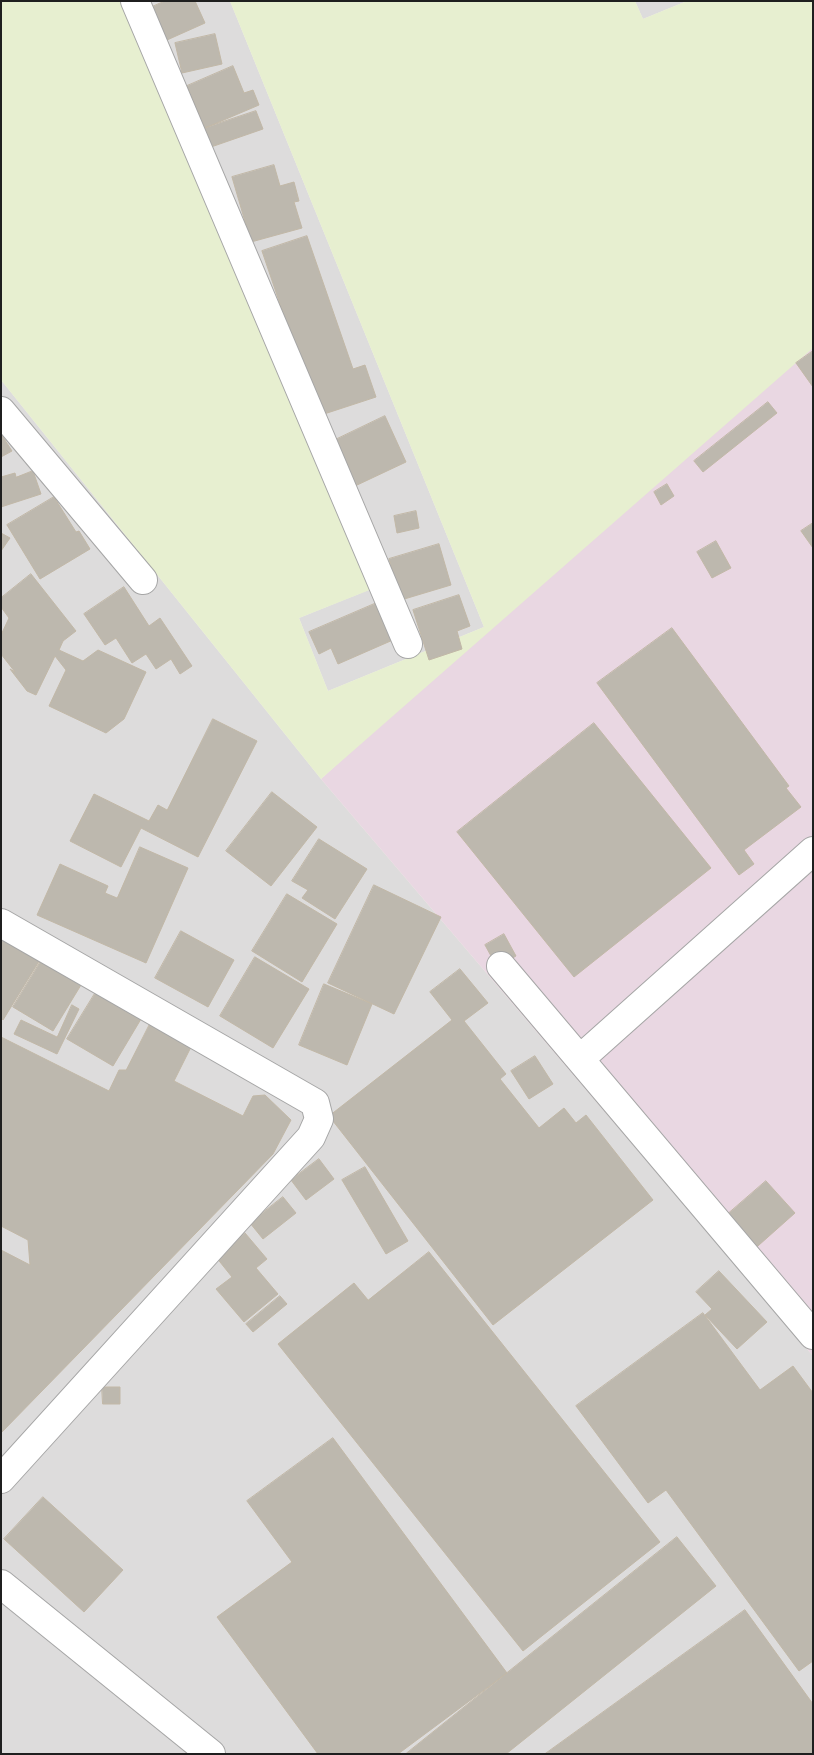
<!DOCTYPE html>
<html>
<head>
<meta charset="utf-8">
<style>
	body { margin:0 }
	#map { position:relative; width:814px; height:1755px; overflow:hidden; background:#f0efe5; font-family:Montserrat,sans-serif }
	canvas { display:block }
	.frame { position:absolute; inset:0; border:2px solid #1f1f1f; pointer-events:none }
</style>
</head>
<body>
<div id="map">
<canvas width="814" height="1755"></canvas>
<div class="frame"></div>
</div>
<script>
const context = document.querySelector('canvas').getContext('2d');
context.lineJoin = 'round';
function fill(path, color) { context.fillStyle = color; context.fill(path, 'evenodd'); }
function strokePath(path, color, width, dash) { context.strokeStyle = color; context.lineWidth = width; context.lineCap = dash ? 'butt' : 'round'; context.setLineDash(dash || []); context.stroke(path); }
const residential = new Path2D(`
	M125,1h105l254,626 -156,64 -29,-73 72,-29z
	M635,1h52l-44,18z
	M1,380l320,399 492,577v398h-812z`);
const industrial = new Path2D(`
	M813,343v1013l-492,-577 163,-152z`);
const farmland = new Path2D(`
	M1,1h124l247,588 -73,29 29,73 156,-64 -254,-626h405l8,18 44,-18h126v347l-492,431 -320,-399z`);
const building = new Path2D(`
	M165,1h30l10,22 -38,17 -15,-33z
	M215,34l7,30 -40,9 -7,-30z
	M233,66l11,27 9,-3 6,15 -54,23 -18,-42z
	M256,111l7,18 -52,18 -6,-19z
	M274,165l6,21 14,-4 5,19 -5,1 8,26 -51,14 -19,-65z
	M307,236l46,133 12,-4 11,32 -58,19 -56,-165z
	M813,351v36l-17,-24z
	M768,402l9,11 -74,59 -9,-11z
	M385,416l21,46 -51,24 -22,-45z
	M1,434l11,17 -11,6z
	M33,471l8,23 -40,13v-30l14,-4 1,4z
	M667,484l7,12 -13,9 -7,-13z
	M54,497l22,35 3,-1 11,18 -50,30 -33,-54z
	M416,511l3,17 -22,5 -3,-17z
	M813,523v25l-12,-17z
	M1,533l9,5 -9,13z
	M716,541l15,27 -19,10 -15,-26z
	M439,544l12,41 -50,15 -12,-41z
	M31,574l45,57 -13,10 -4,9 24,11 15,-11 48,22 -22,47 -18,14 -57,-27 17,-36 -11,-14 -19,39 -9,-4 -17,-22 5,3 -14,-18v-19l8,-17 -8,-11v-9z
	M124,587l25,39 11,-8 32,48 -12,8 -9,-15 -15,10 -10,-15 -14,9 -16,-25 -11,7 -21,-31z
	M459,595l11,31 -13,5 5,18 -33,11 -16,-50z
	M386,599l16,37 -64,28 -7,-16 -12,6 -10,-22z
	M672,628l117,158 -3,2 15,19 -57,43 10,14 -15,11 -142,-192z
	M213,719l44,22 -59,116 -57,-29 -20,39 -51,-26 24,-47 55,27 9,-16 9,5z
	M594,723l117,145 -137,109 -117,-145z
	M272,792l45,35 -46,59 -45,-35z
	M319,839l48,30 -32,50 -33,-21 6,-8 -16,-9z
	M140,847l48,21 -42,95 -109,-48 23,-51 48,22 -3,7 12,5z
	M374,885l67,32 -47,97 -66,-31z
	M287,894l50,30 -35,58 -50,-31z
	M181,931l53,29 -26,47 -53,-29z
	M1,934l40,24 -38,62 -2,-2z
	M504,934l12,22 -19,11 -12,-22z
	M44,956l40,24 -31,51 -40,-24z
	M255,957l54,32 -36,59 -53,-32z
	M460,969l28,34 -24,18 42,53 -6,5 39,49 25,-20 12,15 10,-8 67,85 -160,125 -164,-209 123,-96 -22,-28z
	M324,984l48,20 -25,61 -48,-20z
	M99,987l45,27 -31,52 -46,-27z
	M72,1005l7,4 -22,45 -43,-20 7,-14 36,17z
	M152,1020l43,19 -21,42 69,35 10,-20 12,-1 26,25 -18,34 -272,279v-183l29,15 -2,-25 -27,-14v-189l108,54 10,-21h7z
	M535,1056l18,28 -24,15 -18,-28z
	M319,1159l15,20 -28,21 -15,-20z
	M365,1167l43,74 -22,13 -44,-74z
	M766,1181l29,32 -45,40 -29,-33z
	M283,1197l13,16 -33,26 -13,-16z
	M245,1233l22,26 -11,9 22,26 -34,28 -28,-33 16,-12 -16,-20z
	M429,1252l231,290 -137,109 -245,-307 76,-61 14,17z
	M719,1271l48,51 -30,27 -32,-34 7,-6 -16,-17z
	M280,1296l7,8 -34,28 -7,-8z
	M703,1313l57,77 33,-24 20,27v268l-14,10 -133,-181 -18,13 -72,-97z
	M102,1387h18v17h-17z
	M333,1438l174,235 -109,81h-80l-101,-137 75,-55 -45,-61z
	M43,1497l80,73 -39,42 -80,-73z
	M677,1537l39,49 -210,168 -99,-1z
	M745,1610l68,94v50h-268z`);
const street = new Path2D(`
	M135,1l273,643
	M1,411l142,169
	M1,923l314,180 4,16 -8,18 -310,342
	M501,966l312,369
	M580,1059l233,-208
	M1,1584l210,170`);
fill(residential, '#dddcdc');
fill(industrial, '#e9d7e2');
fill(farmland, '#e7efd0');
fill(building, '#bdb8ae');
strokePath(building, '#c2b8a7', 1);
strokePath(street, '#a6a6a6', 30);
strokePath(street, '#fff', 28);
</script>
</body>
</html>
